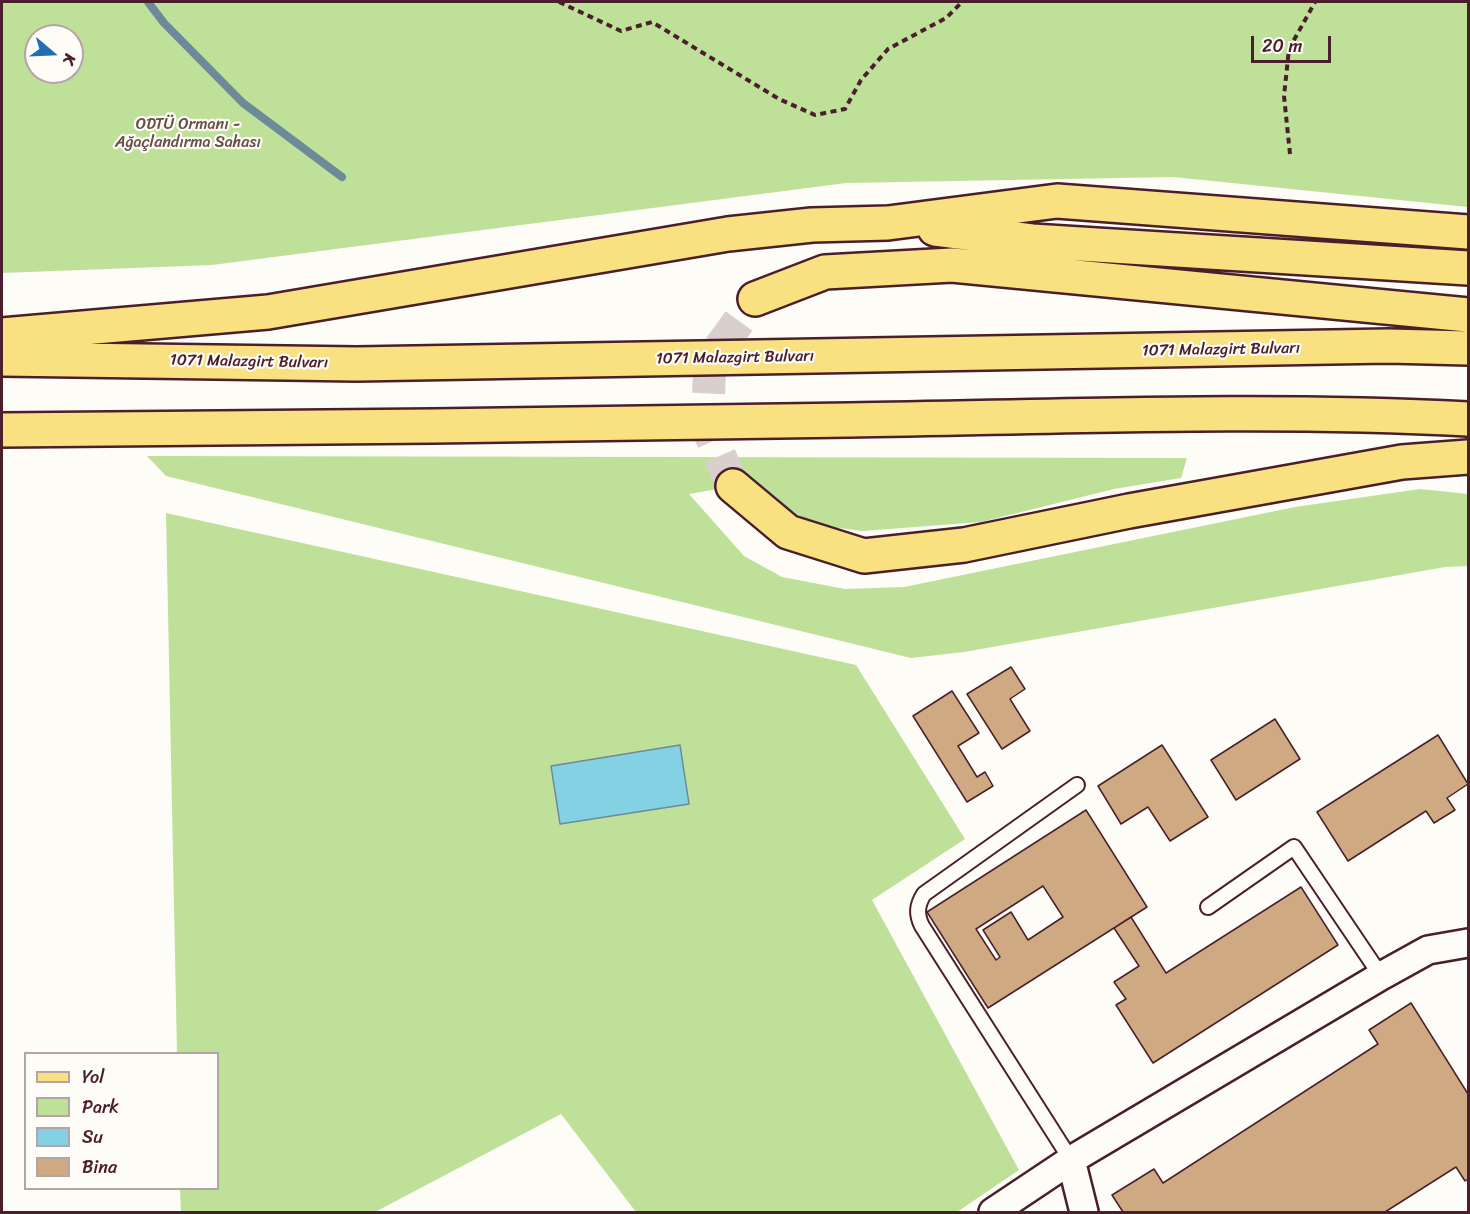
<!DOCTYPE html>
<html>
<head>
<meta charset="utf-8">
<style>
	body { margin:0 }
	#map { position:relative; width:1470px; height:1214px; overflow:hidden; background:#fdfcf7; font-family:Sriracha,sans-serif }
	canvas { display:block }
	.frame { position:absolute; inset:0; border:3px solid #4a1f2b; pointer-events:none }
	.legend { position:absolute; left:24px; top:1052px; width:195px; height:138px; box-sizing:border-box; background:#fdfcf7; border:2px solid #b5a4a5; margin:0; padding:8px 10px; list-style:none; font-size:18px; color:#4a1f2b }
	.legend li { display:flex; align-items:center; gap:12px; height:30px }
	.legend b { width:30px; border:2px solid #b5a4a5 }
	.north { position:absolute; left:24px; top:24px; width:60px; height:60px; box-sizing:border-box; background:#fdfcf7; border:2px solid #b5a4a5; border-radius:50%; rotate:109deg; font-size:16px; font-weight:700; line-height:24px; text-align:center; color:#4a1f2b }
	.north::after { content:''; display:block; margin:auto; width:21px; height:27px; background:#1f6fb2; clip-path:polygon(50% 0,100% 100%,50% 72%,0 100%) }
	.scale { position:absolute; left:1251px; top:36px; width:80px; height:27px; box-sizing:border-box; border:3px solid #4a1f2b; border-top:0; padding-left:8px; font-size:18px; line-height:21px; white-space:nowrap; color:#4a1f2b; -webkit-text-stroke:4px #fdfcf7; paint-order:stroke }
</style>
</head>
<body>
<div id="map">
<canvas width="1470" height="1214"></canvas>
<div class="frame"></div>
<ul class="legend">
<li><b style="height:8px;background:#f9e181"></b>Yol</li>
<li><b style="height:16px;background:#bfe099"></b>Park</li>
<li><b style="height:16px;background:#83d1e2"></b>Su</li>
<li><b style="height:16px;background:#cfa981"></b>Bina</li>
</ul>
<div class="north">K</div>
<div class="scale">20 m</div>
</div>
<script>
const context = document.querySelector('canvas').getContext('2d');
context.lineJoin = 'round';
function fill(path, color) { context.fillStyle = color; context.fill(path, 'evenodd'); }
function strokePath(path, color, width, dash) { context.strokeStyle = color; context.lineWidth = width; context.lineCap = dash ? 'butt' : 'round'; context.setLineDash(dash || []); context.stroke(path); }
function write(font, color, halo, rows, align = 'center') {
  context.font = font + ' Sriracha,sans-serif'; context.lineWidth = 4.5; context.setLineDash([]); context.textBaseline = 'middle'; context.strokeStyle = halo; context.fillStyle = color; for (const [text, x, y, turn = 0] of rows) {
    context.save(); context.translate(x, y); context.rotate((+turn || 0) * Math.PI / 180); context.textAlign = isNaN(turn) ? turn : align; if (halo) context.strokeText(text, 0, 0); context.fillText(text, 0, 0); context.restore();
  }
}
const green = new Path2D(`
	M2,2h1466v205l-295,-30 -327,6 -634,82 -210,8zM36,36h36v36h-36z
	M147,456l1040,2 -6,20 -67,11 -133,33 -119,9 -38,-5 -31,-13 -40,-30 -64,11 55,62 38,21 63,12 59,-2 391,-80 125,-18 48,5v72l-23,1 -481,85 -53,6 -745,-182z
	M166,513l690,152 109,174 -93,61 147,270 -62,42h-321l-75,-98 -186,98h-194l-1,-23 38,-1v-134l-41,-1z`);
const water = new Path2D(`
	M680,745l9,59 -129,20 -9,-58z`);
const stream = new Path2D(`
	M148,2l16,21 79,80 99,74`);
const building = new Path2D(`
	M1011,667l14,22 -15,10 20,32 -28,18 -35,-55z
	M952,691l27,42 -21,13 19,31 8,-5 8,14 -26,16 -54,-86z
	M1275,719l25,40 -64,41 -25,-40z
	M1438,735l30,49 -21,14 8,12 -21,13 -8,-12 -78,50 -31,-49z
	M1162,745l46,72 -38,24 -22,-34 -27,17 -23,-38z
	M1086,810l61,97 -159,101 -61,-96zM1043,886l20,31 -35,23 -17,-28 -28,18 17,27 -4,3 -20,-31z
	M1301,887l37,58 -185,118 -37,-58 10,-6 -12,-17 25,-16 -25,-38 17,-11 35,56z
	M1411,1003l57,91v85l-3,2 -9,-14 -71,45h-262l-11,-17 42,-26 9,14 215,-139 -9,-14z`);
const primaryTunnel = new Path2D(`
	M733,486l-26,-59 3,-66 45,-62`);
const path = new Path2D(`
	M559,2l62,29 31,-9 127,77 36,16 30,-6 16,-29 27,-31 58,-31 16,-16
	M1290,154l-6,-58 5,-47 26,-47`);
const lane = new Path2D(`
	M1208,907l86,-60 87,129
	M1071,1160l-149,-234c-6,-12 -5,-21 2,-32l153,-109`);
const street = new Path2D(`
	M1071,1160l13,52
	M993,1212l78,-52 310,-184 47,-26 40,-7`);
const primary = new Path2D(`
	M935,229l97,12 436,27
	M755,299l70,-27 127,-7 516,50
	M2,335l266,-23 460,-78 84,-9 76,-2 169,-22 411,31
	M2,359l355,5 1031,-18 80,2
	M2,430c282,-2 565,-5 847,-10 206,-3 413,-12 619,-1
	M733,486l55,46 76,24 100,-11 165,-34 273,-49 66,-5`);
const parkNames = [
	["ODTÜ Ormanı -",188,125],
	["Ağaçlandırma Sahası",188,143]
];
const streetNames = [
	["1071 Malazgirt Bulvarı",1221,350,-1],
	["1071 Malazgirt Bulvarı",735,358,-1],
	["1071 Malazgirt Bulvarı",249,362,1]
];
fill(green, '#bfe099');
fill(water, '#83d1e2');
strokePath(water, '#6c8a99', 1.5);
strokePath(stream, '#6c8a99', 8);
fill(building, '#cfa981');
strokePath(building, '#4a1f2b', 1.5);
strokePath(primaryTunnel, '#d9d0ce', 33, [33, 16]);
strokePath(lane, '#4a1f2b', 18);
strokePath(street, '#4a1f2b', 32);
strokePath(primary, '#4a1f2b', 38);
strokePath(path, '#4a1f2b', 4, [6, 4.5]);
strokePath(lane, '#fdfcf7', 14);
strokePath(street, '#fdfcf7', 27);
strokePath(primary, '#f9e181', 33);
write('16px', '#674f46', '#fdfcf7', parkNames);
write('16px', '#4a1f2b', '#fdfcf7', streetNames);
</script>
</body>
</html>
